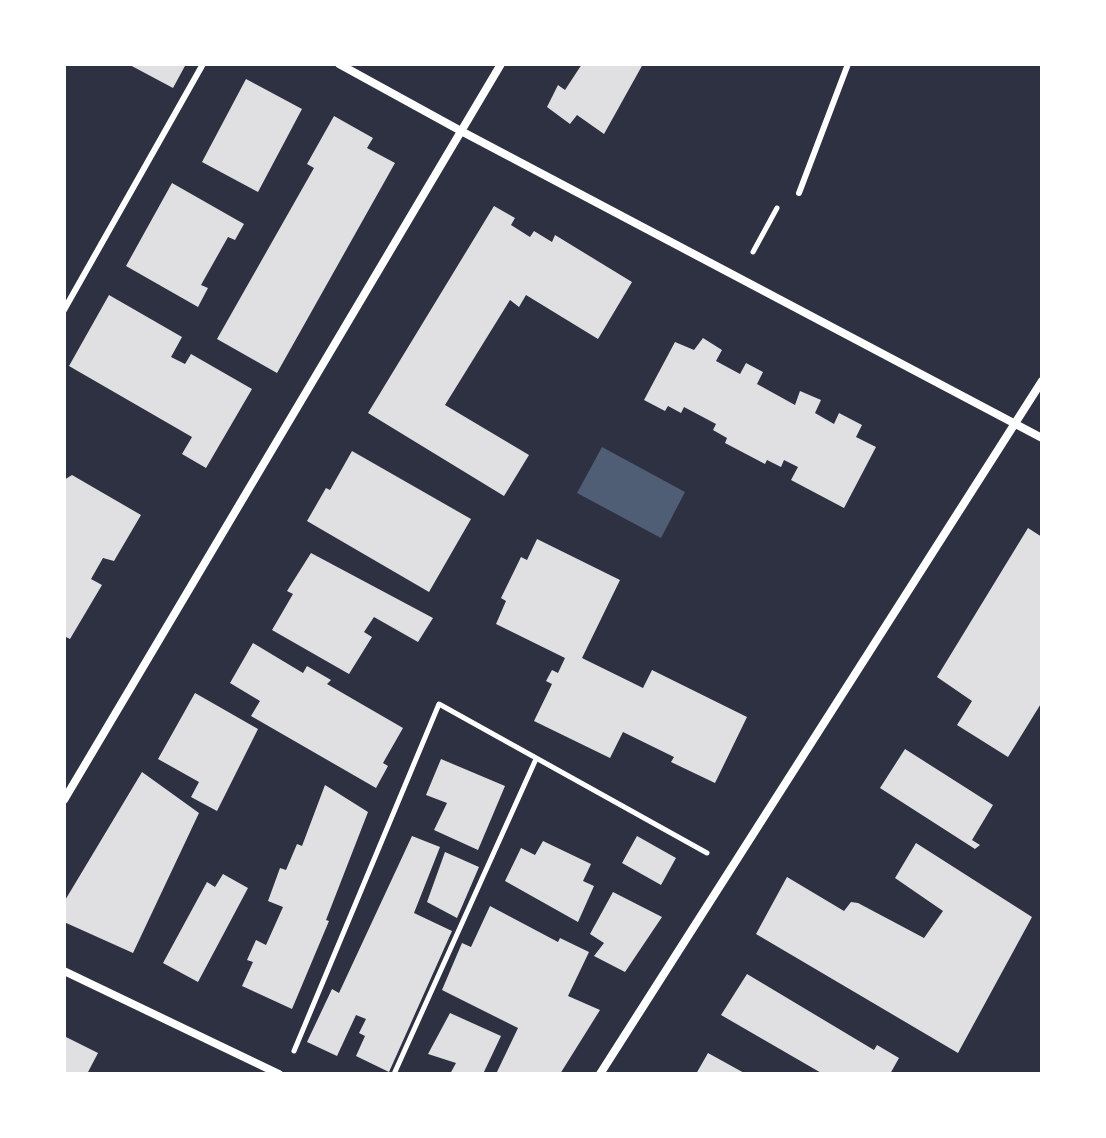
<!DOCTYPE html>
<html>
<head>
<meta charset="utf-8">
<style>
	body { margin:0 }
	#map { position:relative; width:1106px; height:1138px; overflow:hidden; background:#2d3142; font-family:Raleway,sans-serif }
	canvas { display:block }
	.frame { position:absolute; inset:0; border:66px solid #fff; pointer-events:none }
</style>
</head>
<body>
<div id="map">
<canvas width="1106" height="1138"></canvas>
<div class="frame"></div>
</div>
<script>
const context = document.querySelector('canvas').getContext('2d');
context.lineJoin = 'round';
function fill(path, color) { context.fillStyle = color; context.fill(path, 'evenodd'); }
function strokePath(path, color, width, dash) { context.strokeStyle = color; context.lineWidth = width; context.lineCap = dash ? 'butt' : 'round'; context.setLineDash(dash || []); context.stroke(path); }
const water = new Path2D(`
	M602,447l83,45 -24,46 -84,-45z`);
const building = new Path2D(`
	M128,64h58l-13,24z
	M582,64h61l-39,70 -27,-19 -7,9 -23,-17 11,-22 7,5z
	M246,79l56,30 -44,83 -56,-30z
	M334,116l39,22 -6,10 28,15 -118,210 -60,-34 97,-171 -7,-4z
	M172,183l72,41 -9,16 -7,-3 -27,48 7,3 -10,19 -72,-41z
	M494,206l21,12 -4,7 19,12 4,-6 18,11 3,-7 77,47 -34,57 -72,-44 -7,12 -9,-7 -65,105 84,50 -25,41 -136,-83z
	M109,295l73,42 -11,20 14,7 6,-10 61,35 -46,79 -24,-14 10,-17 -123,-71z
	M703,338l19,12 -6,11 24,13 6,-11 17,9 -6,12 38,21 5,-14 21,9 -6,13 19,11 5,-11 23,12 -6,12 20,10 -32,61 -53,-28 7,-13 -14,-7 -3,7 -14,-7 -2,4 -40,-21 2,-5 -14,-8 3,-6 -32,-17 -3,6 -13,-7 -3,5 -21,-11 31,-58 19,8z
	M352,451l119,68 -42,73 -122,-71 19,-33 4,2z
	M72,475l69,40 -27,46 -11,-3 -12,21 11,6 -32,54 -6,-3v-156z
	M1028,528l14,9v165l-34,55 -51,-32 15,-24 -35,-24z
	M537,539l83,41 -38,78 61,30 9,-18 95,47 -32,66 -44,-21 3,-5 -51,-25 -13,26 -76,-37 18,-37 -6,-3 6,-11 6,3 7,-15 -69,-34 10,-23 -5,-3 20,-41 6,3z
	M311,553l122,65 -15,24 -44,-25 -10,15 8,5 -23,37 -77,-44 21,-36 -6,-3z
	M253,643l50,30 4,-7 24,14 -4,4 76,44 -20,35 5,3 -12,22 -125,-72 9,-15 -30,-18z
	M195,693l63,36 -41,82 -26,-14 8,-15 -41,-23z
	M905,749l88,56 -21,35 8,5 -5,4 -95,-61z
	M441,759l64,27 -27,64 -44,-20 13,-27 -21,-8z
	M142,772l57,41 -66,140 -69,-31v-20z
	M325,785l43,27 -42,108 3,1 -37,88 -50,-23 11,-24 -6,-2 9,-20 10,5 17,-38 -15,-6 12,-33 6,2 11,-26 5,2z
	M412,836l28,11 -26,66 38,18 -63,141 -33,-16 9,-20 -6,-3 7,-14 -10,-4 -19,41 -30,-14 25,-53 7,4z
	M637,836l39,22 -15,27 -39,-22z
	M543,841l48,23 -8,17 11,5 -16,36 -73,-41 16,-33 14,7z
	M916,843l116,74 -74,136 -202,-119 31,-57 57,34 7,-9 7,1 66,35 19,-27 -48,-33z
	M445,852l34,15 -22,51 -30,-16z
	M223,874l25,14 -50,94 -35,-19 44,-81 8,5z
	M613,892l49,25 -37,55 -31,-16 10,-13 -14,-9z
	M490,906l68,36 2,-4 29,14 -21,44 32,14 -40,64h-64l22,-46 -76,-38 20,-47 9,4z
	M747,974l127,76 3,-5 22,13 -9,16h-67l-102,-59z
	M450,1013l51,23 -18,38h-33l6,-11 -28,-9z
	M64,1036l34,17 -11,21h-23z
	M708,1053l38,21h-50z`);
const path = new Path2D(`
	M753,252l24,-44
	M294,1051l145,-347 268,149
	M394,1074l142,-315`);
const service = new Path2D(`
	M799,193l49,-129
	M64,310l139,-246`);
const minor = new Path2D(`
	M339,64l122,67 581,307
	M64,800l437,-736
	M64,971l215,103
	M600,1074l442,-693`);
fill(water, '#4f5d75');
fill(building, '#e0e0e3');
strokePath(path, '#fff', 5);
strokePath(service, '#fff', 6);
strokePath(minor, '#fff', 8);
</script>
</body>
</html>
